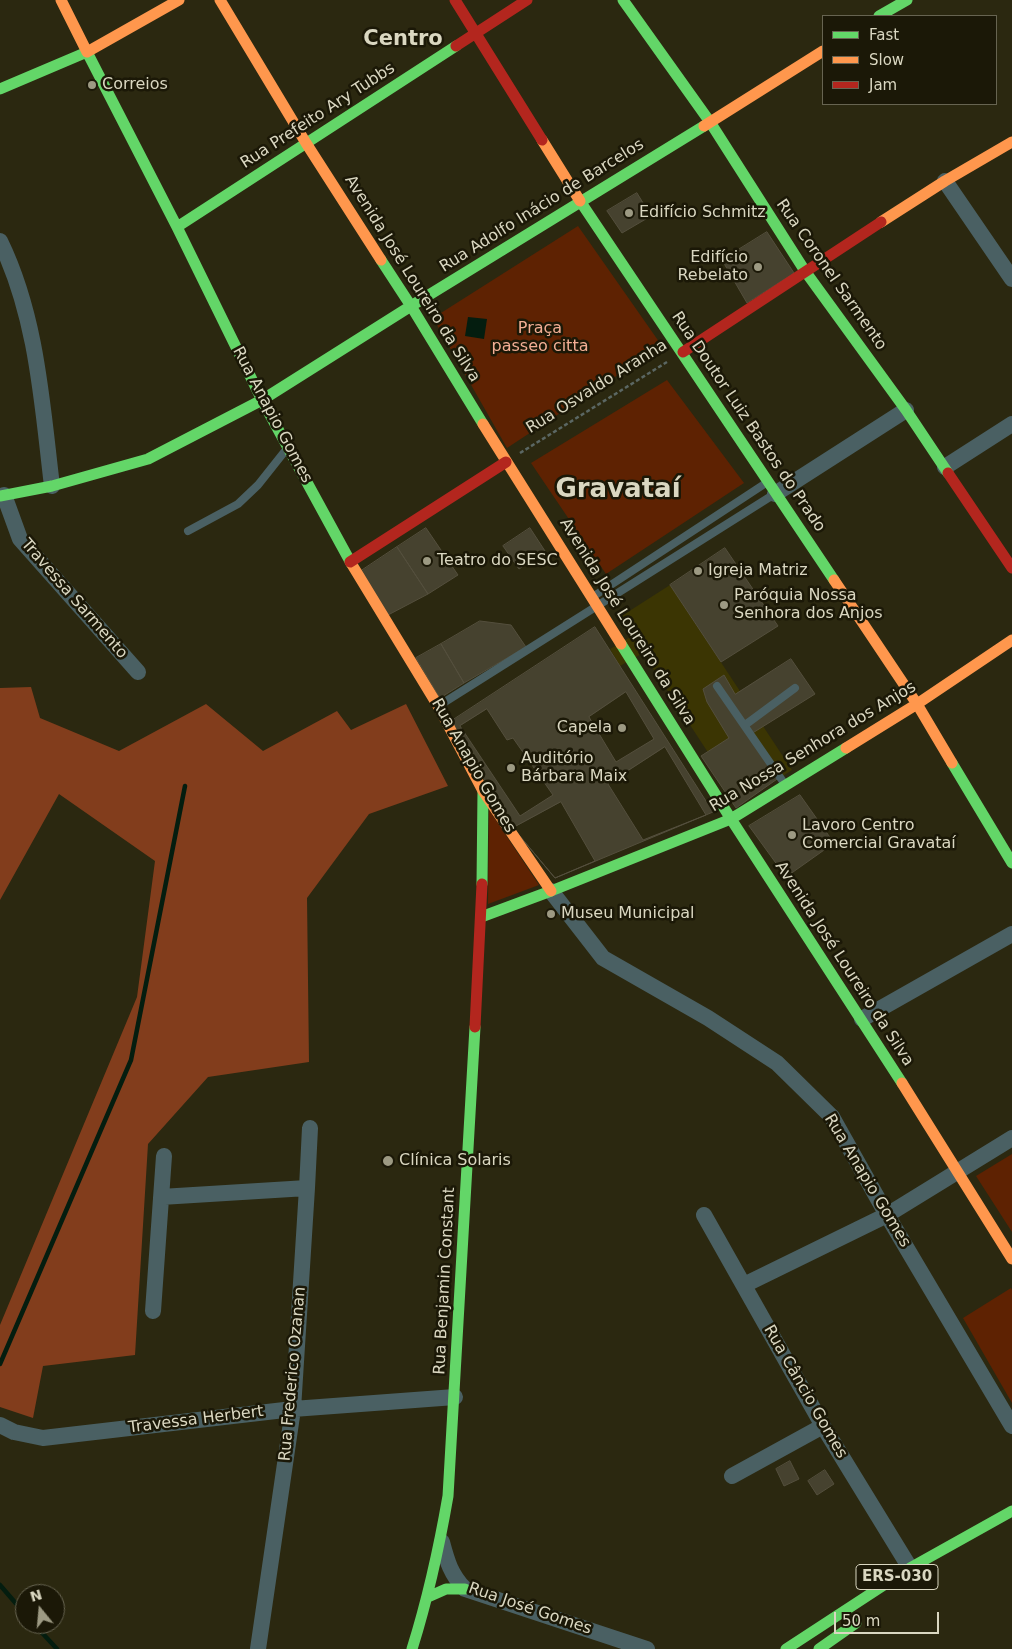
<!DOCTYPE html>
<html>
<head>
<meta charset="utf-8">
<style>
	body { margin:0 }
	#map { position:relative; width:1012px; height:1649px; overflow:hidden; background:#2b2810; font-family:"DejaVu Sans",sans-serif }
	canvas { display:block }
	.legend { position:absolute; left:822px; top:15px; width:175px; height:90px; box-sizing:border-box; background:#1b1807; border:1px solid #676451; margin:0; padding:6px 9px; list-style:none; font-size:15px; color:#dad7c1 }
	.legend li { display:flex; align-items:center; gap:10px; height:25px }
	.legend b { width:25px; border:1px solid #676451 }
	.north { position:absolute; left:15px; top:1584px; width:50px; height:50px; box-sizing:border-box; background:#1b1807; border:1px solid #676451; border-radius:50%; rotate:343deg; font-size:14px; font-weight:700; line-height:20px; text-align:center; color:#dad7c1 }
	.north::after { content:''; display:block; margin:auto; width:18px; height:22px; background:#9d9a83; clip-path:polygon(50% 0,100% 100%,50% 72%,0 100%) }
	.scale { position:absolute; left:834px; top:1612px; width:105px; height:22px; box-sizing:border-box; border:2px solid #dad7c1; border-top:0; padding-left:6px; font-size:15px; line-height:18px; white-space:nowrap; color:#dad7c1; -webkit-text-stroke:4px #1b1807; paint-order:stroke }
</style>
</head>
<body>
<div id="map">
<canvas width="1012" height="1649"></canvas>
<ul class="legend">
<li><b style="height:6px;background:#63d668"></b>Fast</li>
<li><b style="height:6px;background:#ff974d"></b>Slow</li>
<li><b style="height:6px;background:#b3261e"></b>Jam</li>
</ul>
<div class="north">N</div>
<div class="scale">50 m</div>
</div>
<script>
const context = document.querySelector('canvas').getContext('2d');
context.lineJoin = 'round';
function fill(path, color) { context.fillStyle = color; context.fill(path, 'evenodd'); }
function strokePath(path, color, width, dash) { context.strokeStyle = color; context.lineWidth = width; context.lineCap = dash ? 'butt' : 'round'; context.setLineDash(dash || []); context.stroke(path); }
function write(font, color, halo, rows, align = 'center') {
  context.font = font + ' "DejaVu Sans",sans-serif'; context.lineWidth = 5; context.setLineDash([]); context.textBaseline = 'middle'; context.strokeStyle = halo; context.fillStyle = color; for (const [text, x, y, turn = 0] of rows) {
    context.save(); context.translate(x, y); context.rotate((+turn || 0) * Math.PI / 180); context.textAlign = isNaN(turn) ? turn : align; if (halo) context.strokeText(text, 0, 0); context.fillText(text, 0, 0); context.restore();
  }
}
const built = new Path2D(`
	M670,585l122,185 -51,33 -98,-150 -23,13 -10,-17 22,-13 -12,-19z`);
const green = new Path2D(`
	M578,226l84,120 -155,102 -74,-130z
	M667,380l77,103 -138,91 -75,-111z
	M489,810l50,75 -51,19z
	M1012,1154v78l-36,-56z
	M1011,1288l1,2v113l-49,-85z`);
const forest = new Path2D(`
	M31,687l9,31 79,33 87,-47 57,47 74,-40 14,19 55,-26 42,82 -79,28 -62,84 2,164 -101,15 -60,67 -13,211 -92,11 -10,52 -33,-11v-82l137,-328 18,-136 -96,-67 -59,106v-212z`);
const water = new Path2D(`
	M468,317l19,2 -3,20 -19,-3z`);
const stream = new Path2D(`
	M0,1364l131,-304 54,-274
	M0,1585l25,29
	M34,1624l23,25`);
const building = new Path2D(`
	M637,193l14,23 -29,17 -15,-22z
	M767,232l27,41 -47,30 -25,-43z
	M426,528l32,47 -30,19 -31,-47z
	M530,528l15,23 -26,18 -16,-23z
	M397,547l31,47 -40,21 -27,-44z
	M725,548l53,78 -57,36 -51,-77z
	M480,621l31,4 15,22 -62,36 -23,-39z
	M595,627l118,185 -158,66 -42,-50 -63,-106z
	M441,644l23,39 -24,15 -24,-40z
	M791,659l24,35 -64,40 29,43 -44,31 -35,-52 28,-18 -22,-36 -4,-13 21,-14 11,19z
	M626,692l28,47 -38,23 -27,-45z
	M487,709l20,31 6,-2 40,57 -33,21 -60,-90z
	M665,747l41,68 -63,25 -35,-56z
	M800,795l34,48 -48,34 -37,-51z
	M561,802l34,59 -40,17 -42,-50z
	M790,1461l9,18 -15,7 -8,-17z
	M825,1470l9,14 -17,11 -9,-14z`);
const path = new Path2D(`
	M520,453l147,-91`);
const lane = new Path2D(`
	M188,531l50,-27 20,-19 27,-34
	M594,596l172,-113
	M717,686l67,97
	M440,705l333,-210
	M745,725l50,-37`);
const street = new Path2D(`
	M945,181l67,98
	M0,241c37,76 42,162 52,245
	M945,467l67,-43
	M775,494l131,-84
	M4,495l16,44 118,133
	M551,891l52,67 105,60 69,45 55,54 55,98 125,211
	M862,1019l150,-85
	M161,1197l146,-9
	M704,1215l119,211 87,142
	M744,1285l143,-70 125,-77
	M153,1311l11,-155
	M0,1425l14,7 29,6 250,-29 162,-12
	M732,1476l91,-50
	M442,1542c5,19 9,33 23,47l182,60
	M258,1649l35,-240 14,-221 3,-60`);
const fast = new Path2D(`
	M623,0l87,122 95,149 101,139 42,63
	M879,16l28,-16
	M0,89l87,-37 90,175 85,173 89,163
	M580,201l254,379
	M177,227l279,-181
	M381,260l30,46 293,-180
	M0,496l52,-10 96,-27 114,-59 149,-94 72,118
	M621,644l110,175 171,264
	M952,763l60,100
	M482,884l1,-93
	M481,917l70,-26 180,-72 115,-71
	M428,1597l18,-8h19
	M412,1649c16,-51 27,-101 36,-153l27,-469
	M786,1649l124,-81 102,-57
	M819,1649l37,-26`);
const slow = new Path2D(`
	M61,0l26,52 92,-52
	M220,0l86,143 75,117
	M704,126l119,-75
	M542,140l38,61
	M881,222l64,-41 67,-39
	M483,424l138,220
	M351,563l87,143 45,85 68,100
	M834,580l83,124 35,59
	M846,748l71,-44 95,-64
	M902,1083l110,176`);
const jam = new Path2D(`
	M455,0l87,140
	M456,46l71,-46
	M683,352l198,-130
	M948,473l64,95
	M350,562l156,-100
	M475,1027l7,-143`);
const markers = [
	[92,85,5,"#9d9a83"],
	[629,213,5,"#9d9a83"],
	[758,267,5,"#9d9a83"],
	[427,561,5,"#9d9a83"],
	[698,571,5,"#9d9a83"],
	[724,605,5,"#9d9a83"],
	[622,728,5,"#9d9a83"],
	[511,768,5,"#9d9a83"],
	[792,835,5,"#9d9a83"],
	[551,914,5,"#9d9a83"],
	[388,1161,6,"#9d9a83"]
];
const shields = [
	[897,1577,82]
];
const shieldNames = [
	["ERS-030",897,1577]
];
const poiNames = [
	["Correios",102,85],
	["Edifício Schmitz",639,213],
	["Edifício",748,258,"right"],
	["Rebelato",748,276,"right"],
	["Teatro do SESC",437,561],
	["Igreja Matriz",708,571],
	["Paróquia Nossa",734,596],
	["Senhora dos Anjos",734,614],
	["Capela",612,728,"right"],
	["Auditório",521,759],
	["Bárbara Maix",521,777],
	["Lavoro Centro",802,826],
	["Comercial Gravataí",802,844],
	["Museu Municipal",561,914],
	["Clínica Solaris",399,1161]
];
const streetNames = [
	["Rua Prefeito Ary Tubbs",318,116,-33],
	["Rua Adolfo Inácio de Barcelos",542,206,-32],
	["Rua Coronel Sarmento",831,275,55],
	["Avenida José Loureiro da Silva",412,279,58],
	["Rua Osvaldo Aranha",597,387,-32],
	["Rua Anapio Gomes",272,415,62],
	["Rua Doutor Luiz Bastos do Prado",748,422,56],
	["Travessa Sarmento",74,599,49],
	["Avenida José Loureiro da Silva",627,622,58],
	["Rua Nossa Senhora dos Anjos",813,747,-31],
	["Rua Anapio Gomes",473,766,60],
	["Avenida José Loureiro da Silva",844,964,57],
	["Rua Anapio Gomes",867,1181,59],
	["Rua Benjamin Constant",445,1281,-87],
	["Rua Frederico Ozanan",293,1374,-85],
	["Rua Câncio Gomes",805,1392,60],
	["Travessa Herbert",196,1420,-7],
	["Rua José Gomes",530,1609,19]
];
const parkNames = [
	["Praça",540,329],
	["passeo citta",540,347]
];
const districtNames = [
	["Centro",403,40]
];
const townNames = [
	["Gravataí",618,490]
];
fill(built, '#3b3503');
fill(green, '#5e2202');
fill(forest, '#823d1c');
fill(water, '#041d0f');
strokePath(stream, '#041d0f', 4.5);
fill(building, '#46422f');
strokePath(building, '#544f3d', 1);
strokePath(path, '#5b6763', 2.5, [4, 2.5]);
strokePath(lane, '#4a6063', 8);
strokePath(street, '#4a6063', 16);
strokePath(fast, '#63d668', 11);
strokePath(slow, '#ff974d', 11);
strokePath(jam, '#b3261e', 11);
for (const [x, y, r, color] of markers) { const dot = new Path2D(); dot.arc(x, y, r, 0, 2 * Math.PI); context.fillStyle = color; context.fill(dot); strokePath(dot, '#1b1807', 2); }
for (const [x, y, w] of shields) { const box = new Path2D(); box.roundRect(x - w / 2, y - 12.5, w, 25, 4); context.fillStyle = '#1b1807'; context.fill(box); strokePath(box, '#dad7c1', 1); }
write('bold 15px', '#dad7c1', null, shieldNames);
write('16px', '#dad7c1', '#1b1807', poiNames, 'left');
write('16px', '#dad7c1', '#1b1807', streetNames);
write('16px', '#f2ae94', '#1b1807', parkNames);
write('bold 21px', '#dad7c1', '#1b1807', districtNames);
write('bold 26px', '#dad7c1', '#1b1807', townNames);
</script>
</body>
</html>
